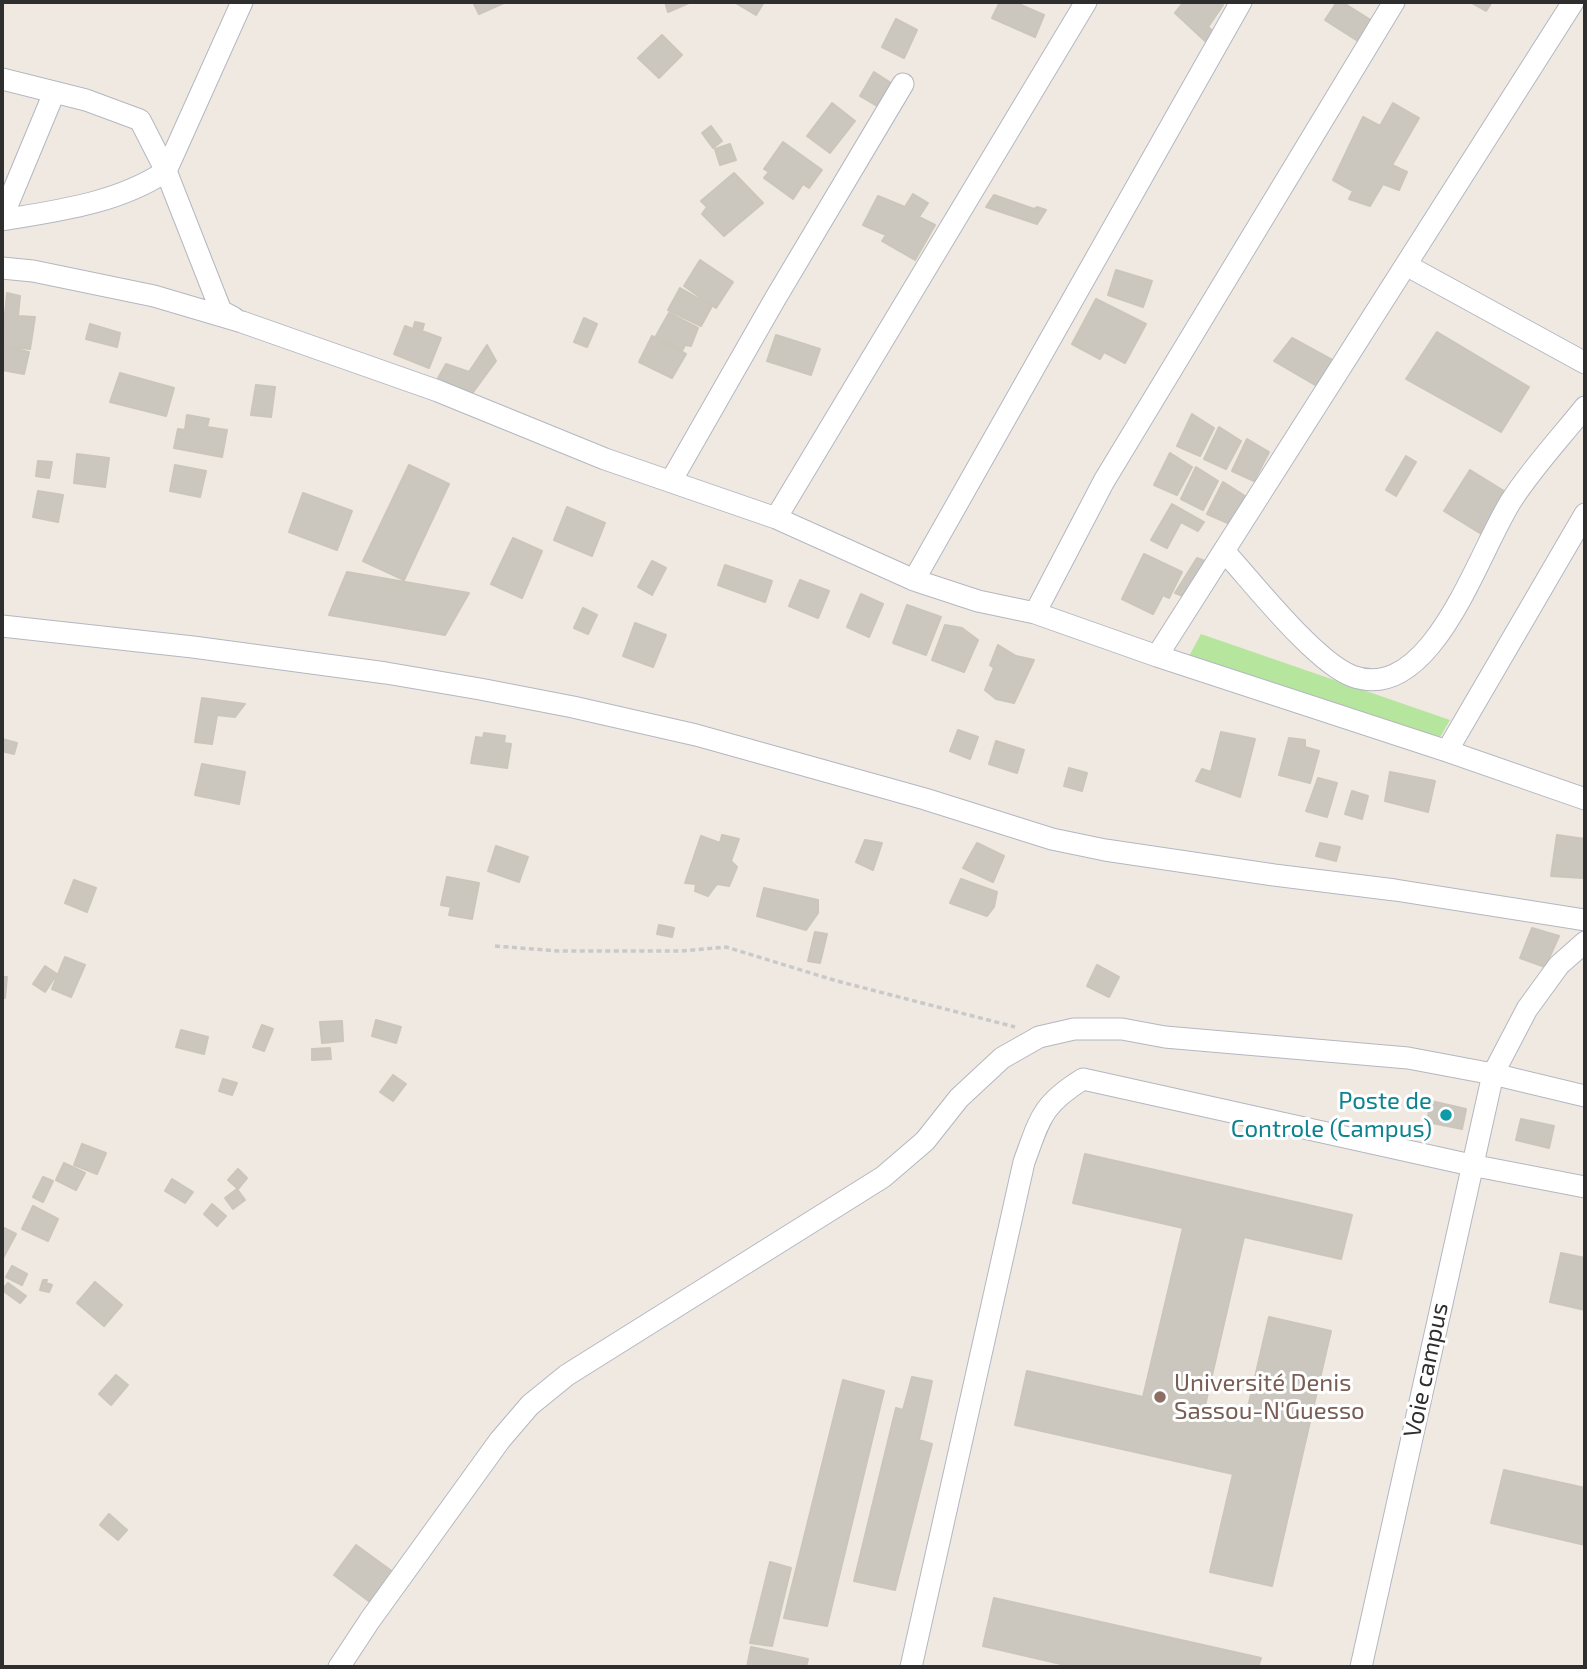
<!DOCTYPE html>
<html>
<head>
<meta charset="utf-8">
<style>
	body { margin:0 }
	#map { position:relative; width:1587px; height:1669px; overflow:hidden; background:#efe9e1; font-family:"Exo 2",sans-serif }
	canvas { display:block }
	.frame { position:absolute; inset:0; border:4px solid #2e2e2e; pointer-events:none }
</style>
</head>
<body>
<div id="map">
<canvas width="1587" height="1669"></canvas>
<div class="frame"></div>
</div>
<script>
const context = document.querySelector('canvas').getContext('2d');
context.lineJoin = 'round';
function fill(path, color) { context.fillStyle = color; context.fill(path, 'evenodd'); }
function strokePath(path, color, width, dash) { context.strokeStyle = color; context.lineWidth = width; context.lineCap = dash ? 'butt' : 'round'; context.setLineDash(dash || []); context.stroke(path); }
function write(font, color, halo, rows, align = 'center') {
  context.font = font + ' "Exo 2",sans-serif'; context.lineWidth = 6; context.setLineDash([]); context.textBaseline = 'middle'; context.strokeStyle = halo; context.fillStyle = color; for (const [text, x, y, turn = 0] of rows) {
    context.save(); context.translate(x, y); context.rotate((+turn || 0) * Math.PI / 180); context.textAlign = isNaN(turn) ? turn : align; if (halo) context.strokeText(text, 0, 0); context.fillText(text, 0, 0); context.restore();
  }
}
const green = new Path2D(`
	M1201,634l249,86 -11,19 -251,-81z`);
const building = new Path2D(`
	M473,2h33l-27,12z
	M665,2h26l-23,10z
	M734,2h30l-8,13z
	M1000,2h14l30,13 -9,22 -43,-19z
	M1184,2h34l5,3 -15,22 8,7 -11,7 -30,-28z
	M1337,2h5l35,22 -13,21 -39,-25z
	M1470,2h22l-6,9z
	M896,19l21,11 -13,28 -22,-11z
	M662,35l20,20 -23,23 -21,-20z
	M874,72l17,11 -14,23 -17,-10z
	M832,103l23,18 -25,32 -23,-17z
	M1393,103l26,15 -27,47 15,7 -8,18 -16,-6 -13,22 -21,-7 4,-8 -20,-11 30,-63 17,9z
	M711,126l11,15 -9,7 -11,-15z
	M783,142l39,28 -13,18 -6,-4 -10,15 -29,-21 5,-6 -5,-3z
	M730,144l6,16 -16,5 -5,-16z
	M734,173l29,30 -39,33 -22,-22 5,-7 -6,-6z
	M913,194l15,9 -9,14 16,8 -20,35 -33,-19 4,-6 -23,-10 15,-29 27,11z
	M994,195l40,14 3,-2 9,3 -9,14 -51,-17z
	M700,260l33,22 -17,26 -32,-22z
	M1116,270l36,11 -9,26 -35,-12z
	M680,288l32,18 -11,20 -33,-16z
	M7,293l13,3 -2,20 17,1 -5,32 -28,-3z
	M1096,299l50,25 -21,39 -21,-11 -4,7 -28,-15z
	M669,313l29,15 -7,18 -6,-1 -3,6 -26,-15z
	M584,318l13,6 -10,23 -13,-5z
	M415,322l9,2 -2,7 19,7 -12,30 -35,-14 11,-28 8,3z
	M90,324l30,9 -3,14 -31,-8z
	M1437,332l92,55 -28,45 -95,-53z
	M776,335l44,14 -9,26 -44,-14z
	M652,336l34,18 -14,24 -33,-16z
	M1292,338l44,24 -14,27 -48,-28z
	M487,345l9,16 -25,34 -33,-17 8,-14 23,8z
	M2,346l27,6 -5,22 -22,-4z
	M120,373l54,15 -8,28 -56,-14z
	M256,385l19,2 -4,30 -20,-2z
	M1192,414l22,14 -14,28 -23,-10z
	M187,415l22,4 -2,8 20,3 -5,27 -48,-9 4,-19 7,1z
	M1219,427l22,14 -15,28 -22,-10z
	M1247,439l22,13 -15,29 -22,-10z
	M1170,453l22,14 -15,28 -23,-10z
	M77,454l32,4 -4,29 -31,-4z
	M1406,456l10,6 -20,34 -10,-6z
	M38,461l14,1 -3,16 -13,-2z
	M175,465l31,6 -6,26 -30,-6z
	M409,465l40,19 -45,96 -41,-19z
	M1196,467l22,14 -15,29 -22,-11z
	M1470,470l34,21 -21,44 -39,-24z
	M1223,482l22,14 -15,28 -23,-10z
	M38,491l25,4 -5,27 -25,-5z
	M303,493l49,18 -15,39 -48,-18z
	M1172,504l32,18 -6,9 -17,-9 -14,26 -16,-8z
	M567,507l38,16 -13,33 -38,-16z
	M513,538l29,13 -20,47 -31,-14z
	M1144,554l38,18 -13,26 -6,-3 -10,19 -31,-15z
	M1197,558l13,5 -22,35 -13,-5z
	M652,561l14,7 -14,27 -14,-8z
	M725,565l47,16 -7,21 -47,-17z
	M347,572l122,21 -24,42 -116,-20z
	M800,580l29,11 -11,27 -29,-12z
	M861,594l22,10 -14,33 -22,-10z
	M907,605l34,12 -15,38 -33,-12z
	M583,608l14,7 -9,19 -14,-6z
	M635,623l31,12 -13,32 -30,-11z
	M945,625l17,3 16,12 -14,32 -32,-12z
	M998,645l18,11 18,4 -20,43 -18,-4 -11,-9 9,-22 -4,-3z
	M202,698l43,6 -10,13 -18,-2 -5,29 -17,-2z
	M958,730l20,7 -8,22 -20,-8z
	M1221,732l34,7 -15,58 -44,-16 6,-12 9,3z
	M484,733l21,3 -1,7 7,1 -4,24 -36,-5 5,-26 7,1z
	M1289,738l16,2v7l14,4 -9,32 -31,-8z
	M2,739l15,4 -3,11 -12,-3z
	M996,741l28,9 -7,23 -28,-9z
	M202,764l43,8 -6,32 -44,-9z
	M1069,768l18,5 -5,18 -18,-5z
	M1390,772l45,9 -7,31 -43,-11z
	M1318,778l19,5 -10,34 -21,-6z
	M1352,791l16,5 -6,23 -17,-5z
	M722,835l17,4 -8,22 6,6 -8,19 -12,-2 -9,12 -13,-5 1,-7 -11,-1 16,-47 19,7z
	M1557,835l28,4v20l-3,19 -31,-2z
	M865,840l17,3 -9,27 -17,-8z
	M977,843l27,13 -11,26 -30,-14z
	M1320,843l20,4 -4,14 -20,-5z
	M496,846l32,11 -9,25 -31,-11z
	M447,877l32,6 -7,36 -23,-4 2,-8 -10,-2z
	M961,879l36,13 -3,15 -7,9 -37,-13z
	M74,880l22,8 -9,24 -22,-9z
	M764,888l54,12v13l-12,17 -49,-14z
	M659,925l15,3 -2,9 -15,-3z
	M1532,928l27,8 -14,31 -25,-9z
	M815,932l12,2 -7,29 -12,-2z
	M65,957l20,8 -14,32 -19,-8z
	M1097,965l22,12 -10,20 -22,-11z
	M45,966l12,8 -12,18 -12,-8z
	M2,977h5l-2,21 -3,-1z
	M376,1020l25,7 -5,16 -24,-7z
	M342,1021l1,20 -21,2 -2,-21z
	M262,1025l11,4 -9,22 -11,-4z
	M181,1030l27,7 -4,17 -28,-7z
	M330,1048l1,11 -19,1v-11z
	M393,1075l13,9 -13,17 -13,-9z
	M223,1079l14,4 -5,12 -13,-4z
	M1431,1101l35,8 -4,20 -35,-7z
	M1521,1119l33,7 -5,22 -33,-8z
	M82,1144l24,9 -9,21 -23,-9z
	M1085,1154l267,61 -11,44 -97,-22 -40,173 41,10 24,-103 62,14 -59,255 -62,-14 23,-98 -218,-49 12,-54 116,26 40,-169 -110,-25z
	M64,1163l21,10 -9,17 -20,-10z
	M238,1169l9,9 -9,11 -10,-9z
	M43,1177l10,4 -10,21 -10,-5z
	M172,1179l21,13 -8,11 -20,-12z
	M237,1189l8,11 -12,9 -8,-11z
	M212,1204l14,12 -9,10 -13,-12z
	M33,1206l25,13 -10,22 -26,-12z
	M2,1227l14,7 -14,26z
	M1561,1253l24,5v52l-35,-8z
	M12,1266l15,8 -5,11 -16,-8z
	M43,1280h4l-1,3 6,2 -3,7 -9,-2z
	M95,1282l27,23 -18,21 -27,-23z
	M8,1283l18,13 -6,7 -18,-13z
	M116,1375l12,10 -17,20 -12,-11z
	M912,1377l20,4 -13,59 13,4 -37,146 -41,-9 42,-173 7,2z
	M843,1380l41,11 -57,235 -43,-8z
	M1504,1470l81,18v57l-94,-22z
	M109,1514l18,16 -9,10 -18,-15z
	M356,1545l37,27 -23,30 -36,-27z
	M770,1562l21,6 -19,78 -22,-3z
	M994,1598l267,60 -3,9h-184l-91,-21z
	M751,1647l57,12 -2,8h-59z`);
const path = new Path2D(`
	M495,946l63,5h123l45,-4 111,34 178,46`);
const minor = new Path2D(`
	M2,79l84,21 54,20 26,51 55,140 13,7
	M2,218l52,-125
	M2,220c55,-9 117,-17 164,-49l76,-169
	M1406,265l179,98
	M2,268l31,3 121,25 88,26 196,69 167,68 171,59 138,62 64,21 57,12 122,43 290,95 138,48
	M671,481l104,-182 128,-215
	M776,518l310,-516
	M1224,551c30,33 91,111 128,125 81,30 127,-128 161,-178 21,-32 48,-61 72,-91
	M914,580l327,-578
	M1035,613l69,-132 290,-479
	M2,626l191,21 193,26 94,16 93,18 123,28 229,64 127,40 53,11 169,25 121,15 190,30
	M1157,656l416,-654
	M1447,751l138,-237
	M339,1667l31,-47 130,-180 30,-35 37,-30 316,-198 42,-36 34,-43 43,-40 37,-21 35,-8h48l43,8 243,21 85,16 34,-65 32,-44 26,-23
	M911,1667l113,-505c16,-43 17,-57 59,-83l388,86 114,22
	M1361,1667l132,-593 92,22`);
const markers = [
	[1446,1115,7,"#0f9aa8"],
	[1160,1397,7,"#8d6e63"]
];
const cultureNames = [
	["Poste de",1432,1101],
	["Controle (Campus)",1432,1129]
];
const streetNames = [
	["Voie campus",1426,1370,-78]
];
const educationNames = [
	["Université Denis",1174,1383],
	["Sassou-N'Guesso",1174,1411]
];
fill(green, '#b6e59e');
fill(building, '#cbc7bf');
strokePath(building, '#cbc5ba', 2);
strokePath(minor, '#b4b7c1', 23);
strokePath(path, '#c9c9c9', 3.5, [5, 3.5]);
strokePath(minor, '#fff', 21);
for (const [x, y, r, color] of markers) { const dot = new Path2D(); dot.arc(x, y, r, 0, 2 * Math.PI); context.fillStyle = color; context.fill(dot); strokePath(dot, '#fff', 2.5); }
write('24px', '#0d838f', '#fff', cultureNames, 'right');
write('24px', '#2e2e2e', '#fff', streetNames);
write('24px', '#785e54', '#fff', educationNames, 'left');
</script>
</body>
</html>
